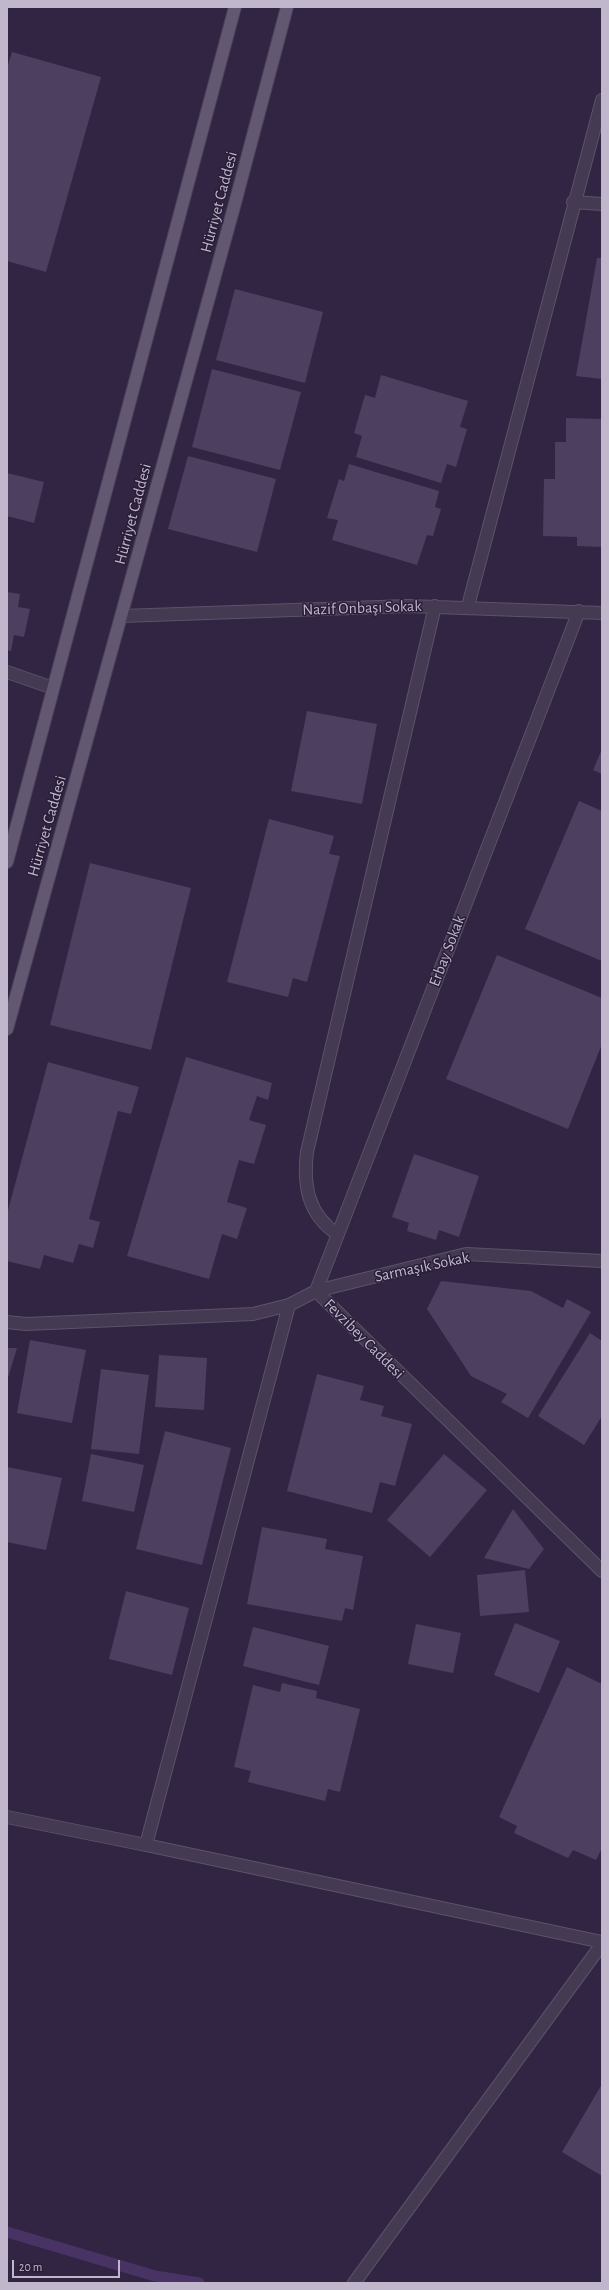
<!DOCTYPE html>
<html>
<head>
<meta charset="utf-8">
<style>
	body { margin:0 }
	#map { position:relative; width:609px; height:2290px; overflow:hidden; background:#322543; font-family:"Alegreya Sans",sans-serif }
	canvas { display:block }
	.frame { position:absolute; inset:0; border:8px solid #c1b7cc; pointer-events:none }
	.scale { position:absolute; left:12px; top:2260px; width:108px; height:18px; box-sizing:border-box; border:2px solid #c1b7cc; border-top:0; padding-left:5px; font-size:12px; line-height:14px; white-space:nowrap; color:#c1b7cc; -webkit-text-stroke:3px #291e38; paint-order:stroke }
</style>
</head>
<body>
<div id="map">
<canvas width="609" height="2290"></canvas>
<div class="frame"></div>
<div class="scale">20 m</div>
</div>
<script>
const context = document.querySelector('canvas').getContext('2d');
context.lineJoin = 'round';
function strokePath(path, color, width, dash) { context.strokeStyle = color; context.lineWidth = width; context.lineCap = dash ? 'butt' : 'round'; context.setLineDash(dash || []); context.stroke(path); }
function fill(path, color) { context.fillStyle = color; context.fill(path, 'evenodd'); }
function write(font, color, halo, rows, align = 'center') {
  context.font = font + ' "Alegreya Sans",sans-serif'; context.lineWidth = 3; context.setLineDash([]); context.textBaseline = 'middle'; context.strokeStyle = halo; context.fillStyle = color; for (const [text, x, y, turn = 0] of rows) {
    context.save(); context.translate(x, y); context.rotate((+turn || 0) * Math.PI / 180); context.textAlign = isNaN(turn) ? turn : align; if (halo) context.strokeText(text, 0, 0); context.fillText(text, 0, 0); context.restore();
  }
}
const stream = new Path2D(`
	M7,2232l148,44 44,7`);
const building = new Path2D(`
	M12,52l89,25 -55,195 -39,-11v-193z
	M597,258h5v121l-26,-3z
	M235,289l88,23 -18,71 -89,-23z
	M212,369l89,23 -21,78 -88,-23z
	M381,375l87,26 -8,26 7,2 -11,38 -9,-3 -6,19 -85,-26 6,-21 -8,-3 11,-38 10,3z
	M566,418l36,1v128l-25,-1v-9l-34,-1 1,-57h11v-37h11z
	M188,456l88,23 -19,73 -89,-23z
	M349,464l90,27 -4,16 6,2 -8,27 -6,-1 -10,30 -85,-25 6,-20 -11,-2 12,-39 5,2z
	M7,473l37,9 -10,41 -27,-7z
	M7,592l13,2 -2,13 12,2 -6,28 -10,-2 -3,16 -4,-1z
	M307,711l70,13 -15,80 -71,-13z
	M602,749v25l-9,-4z
	M579,801l23,10v150l-77,-32z
	M269,819l65,17 -5,18 11,2 -33,126 -14,-4 -5,19 -61,-15z
	M90,863l101,25 -40,162 -101,-25z
	M497,955l105,43v46l-34,85 -122,-50z
	M186,1057l86,26 -4,17 -11,-4 -8,24 17,5 -12,39 -15,-4 -12,42 20,6 -10,31 -15,-5 -13,45 -82,-23z
	M48,1062l91,25 -8,27 -13,-3 -29,108 11,3 -7,26 -14,-4 -6,19 -29,-8 -4,14 -33,-8v-47z
	M414,1154l65,22 -20,61 -20,-7 -3,10 -29,-9 2,-8 -17,-6z
	M441,1281l90,10 32,17 4,-9 24,13 -63,106 -27,-16 6,-8 -36,-18 -44,-67z
	M590,1333l12,8v75l-18,29 -46,-29z
	M30,1340l56,10 -14,73 -55,-10z
	M7,1348h10l-10,33z
	M159,1355l48,3 -3,52 -49,-3z
	M101,1369l48,6 -10,79 -48,-5z
	M317,1374l47,12 -4,14 24,6 -3,10 31,8 -17,62 -15,-4 -8,31 -85,-22z
	M165,1431l66,17 -29,117 -66,-16z
	M91,1454l53,11 -10,47 -52,-11z
	M444,1454l43,36 -57,67 -43,-37z
	M7,1467l55,11 -16,72 -39,-8z
	M513,1509l31,40 -15,20 -45,-11z
	M262,1527l65,12 -2,10 38,7 -10,54 -8,-2 -3,13 -95,-17z
	M525,1570l4,42 -49,4 -3,-41z
	M126,1591l63,17 -17,67 -63,-16z
	M515,1623l45,18 -21,52 -45,-18z
	M416,1624l45,9 -8,40 -45,-9z
	M253,1627l76,19 -10,39 -76,-19z
	M567,1667l35,17v164l-6,12 -23,-10 -5,8 -54,-25 3,-7 -18,-9z
	M282,1683l35,8 -1,7 44,11 -20,83 -12,-3 -3,12 -77,-19 3,-11 -17,-4 19,-82 27,7z
	M602,2084v92l-40,-24z`);
const minor = new Path2D(`
	M573,202l29,2
	M468,606l134,-506
	M122,616l286,-10 194,7
	M7,672l46,16
	M337,1234c-29,-20 -34,-48 -30,-82l128,-546
	M316,1291l263,-680
	M316,1291l286,280
	M7,1322l19,2 227,-10 36,-9 27,-14 150,-37 136,7
	M7,1817l139,28 143,-540
	M146,1845l456,97
	M354,2283l248,-339`);
const major = new Path2D(`
	M7,862l228,-855
	M7,1029l227,-822 53,-200`);
const streetNames = [
	["Hürriyet Caddesi",219,202,-75],
	["Hürriyet Caddesi",133,514,-75],
	["Nazif Onbaşı Sokak",362,608,-2],
	["Hürriyet Caddesi",47,826,-74],
	["Erbay Sokak",447,951,-69],
	["Sarmaşık Sokak",422,1267,-12],
	["Fevzibey Caddesi",364,1339,45]
];
strokePath(stream, '#483364', 11);
fill(building, '#4d3f60');
strokePath(minor, '#5c526a', 14);
strokePath(major, '#4b4059', 14);
strokePath(minor, '#443a52', 12);
strokePath(major, '#635872', 12);
write('16px', '#c1b7cc', '#291e38', streetNames);
</script>
</body>
</html>
